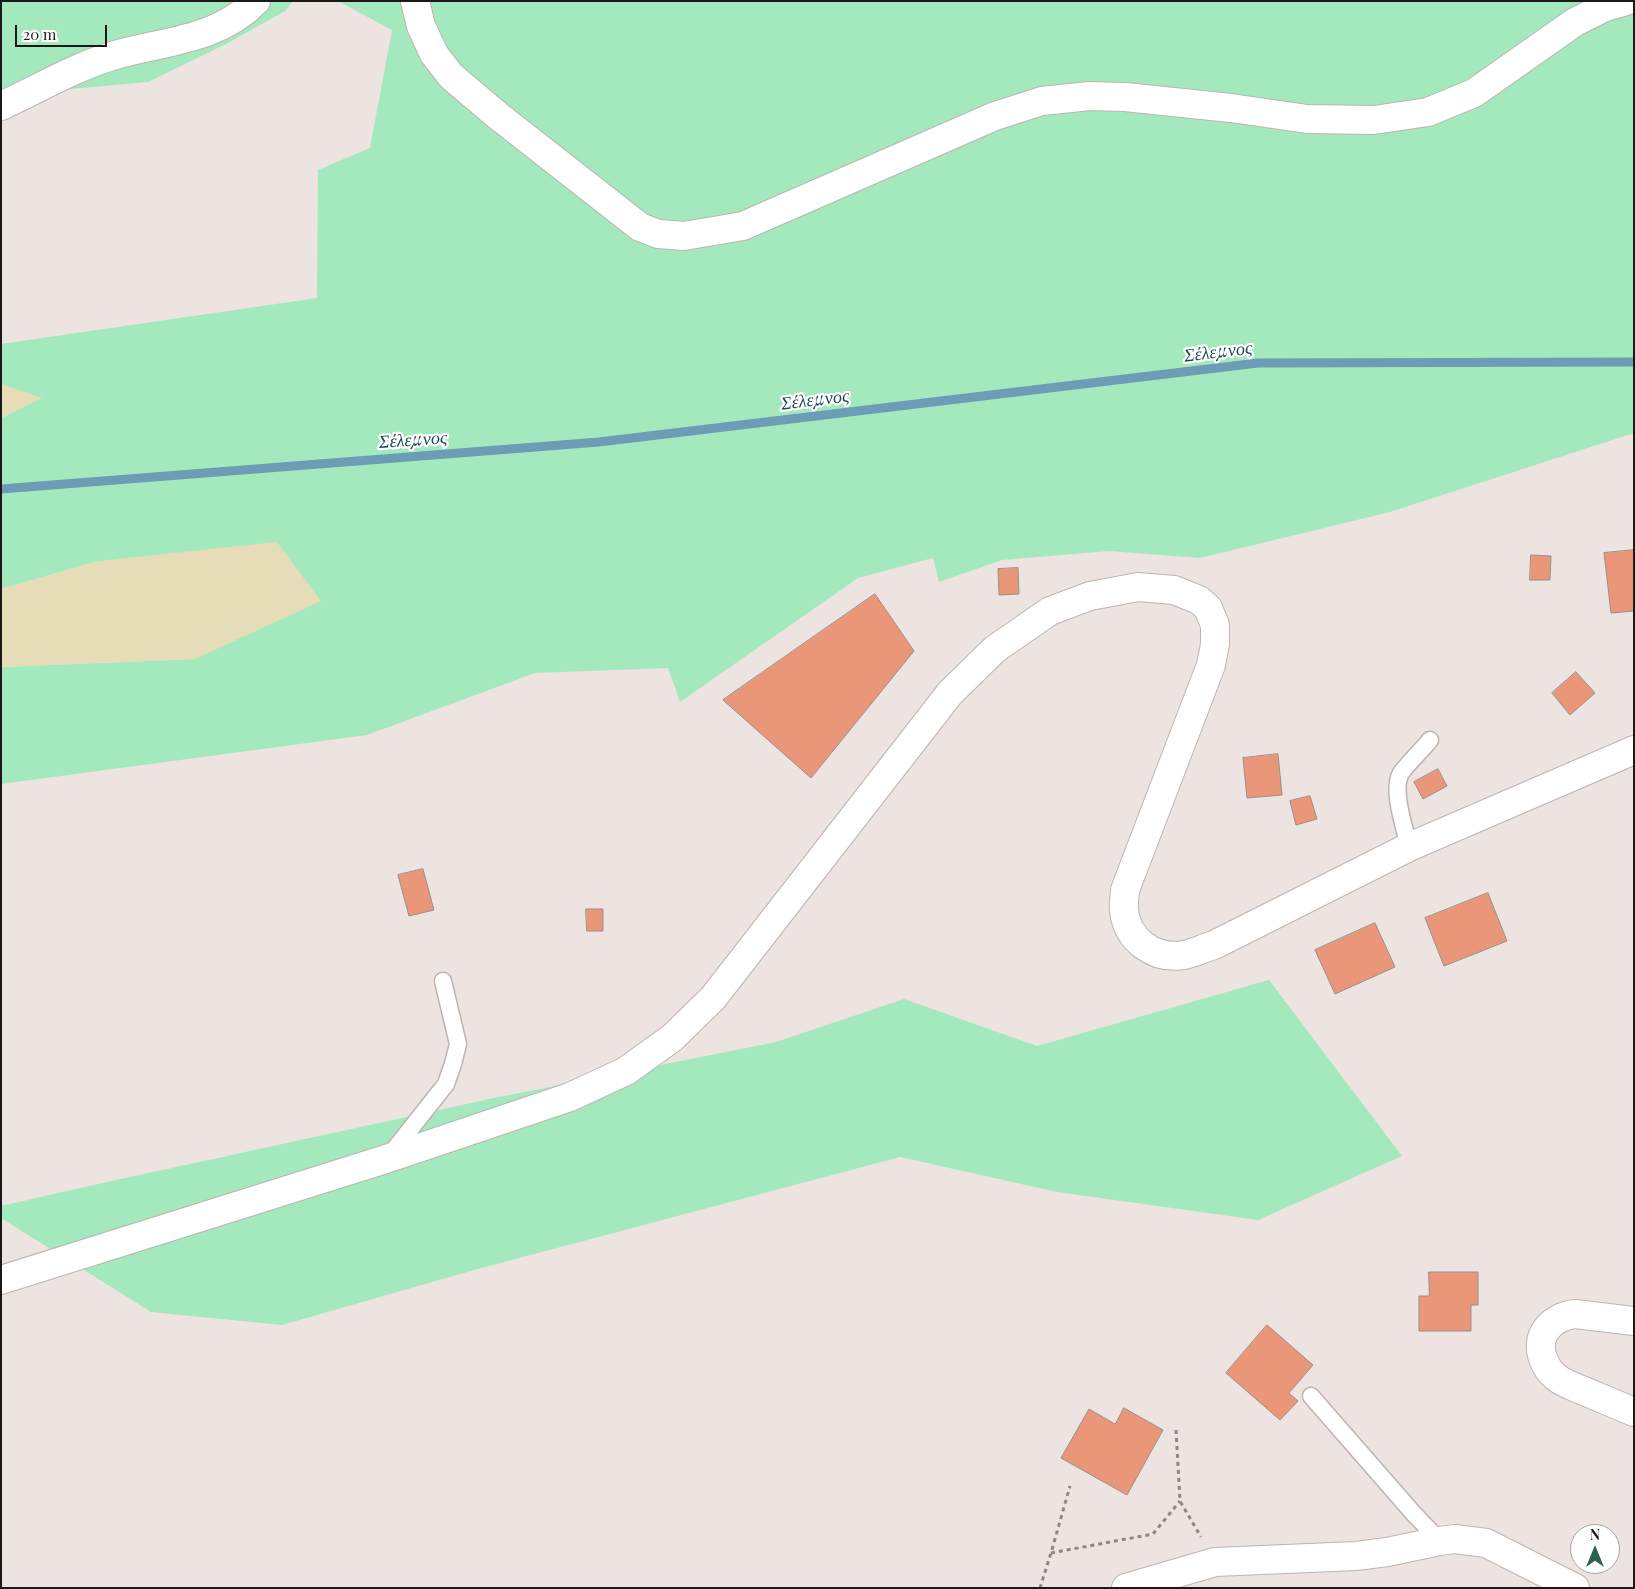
<!DOCTYPE html>
<html>
<head>
<meta charset="utf-8">
<style>
	body { margin:0 }
	#map { position:relative; width:1635px; height:1589px; overflow:hidden; background:#ede3e0; font-family:"Playfair Display",serif }
	canvas { display:block }
	.frame { position:absolute; inset:0; border:2px solid #1b1817; pointer-events:none }
	.north { position:absolute; left:1570px; top:1524px; width:50px; height:50px; box-sizing:border-box; background:#fff; border:1px solid #a4a3a2; border-radius:50%; rotate:0deg; font-size:14px; font-weight:700; line-height:20px; text-align:center; color:#1b1817 }
	.north::after { content:''; display:block; margin:auto; width:18px; height:22px; background:#2b634b; clip-path:polygon(50% 0,100% 100%,50% 72%,0 100%) }
	.scale { position:absolute; left:15px; top:25px; width:92px; height:22px; box-sizing:border-box; border:2px solid #1b1817; border-top:0; padding-left:6px; font-size:15px; line-height:18px; white-space:nowrap; color:#1b1817; -webkit-text-stroke:4px #fff; paint-order:stroke }
</style>
</head>
<body>
<div id="map">
<canvas width="1635" height="1589"></canvas>
<div class="frame"></div>
<div class="north">N</div>
<div class="scale">20 m</div>
</div>
<script>
const context = document.querySelector('canvas').getContext('2d');
context.lineJoin = 'round';
function fill(path, color) { context.fillStyle = color; context.fill(path, 'evenodd'); }
function strokePath(path, color, width, dash) { context.strokeStyle = color; context.lineWidth = width; context.lineCap = dash ? 'butt' : 'round'; context.setLineDash(dash || []); context.stroke(path); }
function write(font, color, halo, rows, align = 'center') {
  context.font = font + ' "Playfair Display",serif'; context.lineWidth = 4.5; context.setLineDash([]); context.textBaseline = 'middle'; context.strokeStyle = halo; context.fillStyle = color; for (const [text, x, y, turn = 0] of rows) {
    context.save(); context.translate(x, y); context.rotate((+turn || 0) * Math.PI / 180); context.textAlign = isNaN(turn) ? turn : align; if (halo) context.strokeText(text, 0, 0); context.fillText(text, 0, 0); context.restore();
  }
}
const green = new Path2D(`
	M1,1h292l-8,10 -59,33 -78,38 -143,13 -4,2z
	M338,1h1296v432l-244,79 -190,46 -91,-7 -107,9 -63,22 -6,-24 -75,20 -178,124 -12,-34 -133,5 -168,62 -366,49v-117l194,-8 -97,-98 -97,28v-171l40,-20 -40,-14v-40l316,-46 1,-128 52,-22 22,-118z
	M1269,980l133,176 -144,64 -201,-28 -157,-35 -426,113 -192,55 -131,-13 -150,-94v-12l97,-22 396,-86 282,-56 128,-43 133,47z`);
const sand = new Path2D(`
	M1,384l41,14 -41,20z
	M277,542l44,59 -126,58 -194,8v-78l97,-28z`);
const stream = new Path2D(`
	M1,489l598,-47 659,-79 376,-1`);
const building = new Path2D(`
	M1634,550v61l-23,2 -7,-60z
	M1531,555l20,1 -1,24h-20z
	M1018,568l1,26 -20,1 -1,-26z
	M875,594l39,57 -103,127 -88,-78z
	M1576,672l19,21 -25,22 -18,-22z
	M1278,754l4,41 -35,3 -4,-40z
	M1438,769l9,17 -24,13 -9,-17z
	M1310,796l7,23 -21,6 -6,-24z
	M423,869l11,41 -25,6 -11,-41z
	M1488,893l19,48 -63,25 -19,-48z
	M586,909h17v22h-16z
	M1375,923l20,44 -60,27 -20,-44z
	M1429,1272h49v33h-7v26h-52v-35h10z
	M1267,1325l46,40 -24,28 9,8 -18,19 -54,-47z
	M1124,1408l39,22 -36,65 -66,-37 28,-49 26,15z`);
const path = new Path2D(`
	M1176,1430l4,71 21,36
	M1051,1553l102,-19 27,-33
	M1040,1588l11,-35 19,-67`);
const service = new Path2D(`
	M1409,847c-4,-18 -18,-58 -8,-74 8,-11 20,-22 29,-33
	M389,1156l57,-72 7,-20 5,-20 -15,-63
	M1311,1396l103,118 26,27`);
const minor = new Path2D(`
	M415,1l6,25 13,28 17,22 46,39 143,112 18,7 26,2 59,-10 252,-110 47,-15 48,-5 35,1 106,11 76,11 67,1 54,-8 46,-19 101,-71 30,-15 21,-6
	M1,106c37,-17 72,-38 111,-50 50,-15 105,-15 144,-55
	M1126,1588l89,-26 141,-6 31,-4 53,-11 15,-2 31,4 89,45`);
const secondary = new Path2D(`
	M1,1280l385,-121 184,-62 56,-26 46,-33 41,-40 237,-305 45,-44 55,-38 40,-15 48,-9 36,3 25,10 9,8 7,17v19l-4,21 -86,225c0,6 -2,14 -1,20 3,30 30,50 60,45 10,-2 20,-7 30,-10l195,-98 225,-97
	M1634,1321l-59,-7c-12,1 -25,8 -31,19 -8,15 0,35 13,45 8,6 18,9 27,13 17,7 33,14 50,21`);
const waterNames = [
	["Σέλεμνος",1218,352,-7],
	["Σέλεμνος",815,400,-7],
	["Σέλεμνος",413,440,-4]
];
fill(green, '#a4e9bd');
fill(sand, '#e6dcb7');
strokePath(stream, '#6c9db6', 9);
fill(building, '#ea9779');
strokePath(building, '#978f8c', 1);
strokePath(service, '#bdb4b1', 19);
strokePath(minor, '#bdb4b1', 30);
strokePath(secondary, '#bdb4b1', 30);
strokePath(path, '#8e8785', 3, [4, 4]);
strokePath(service, '#fff', 16);
strokePath(minor, '#fff', 28);
strokePath(secondary, '#fff', 28);
write('italic 18px', '#1f475a', '#fff', waterNames);
</script>
</body>
</html>
